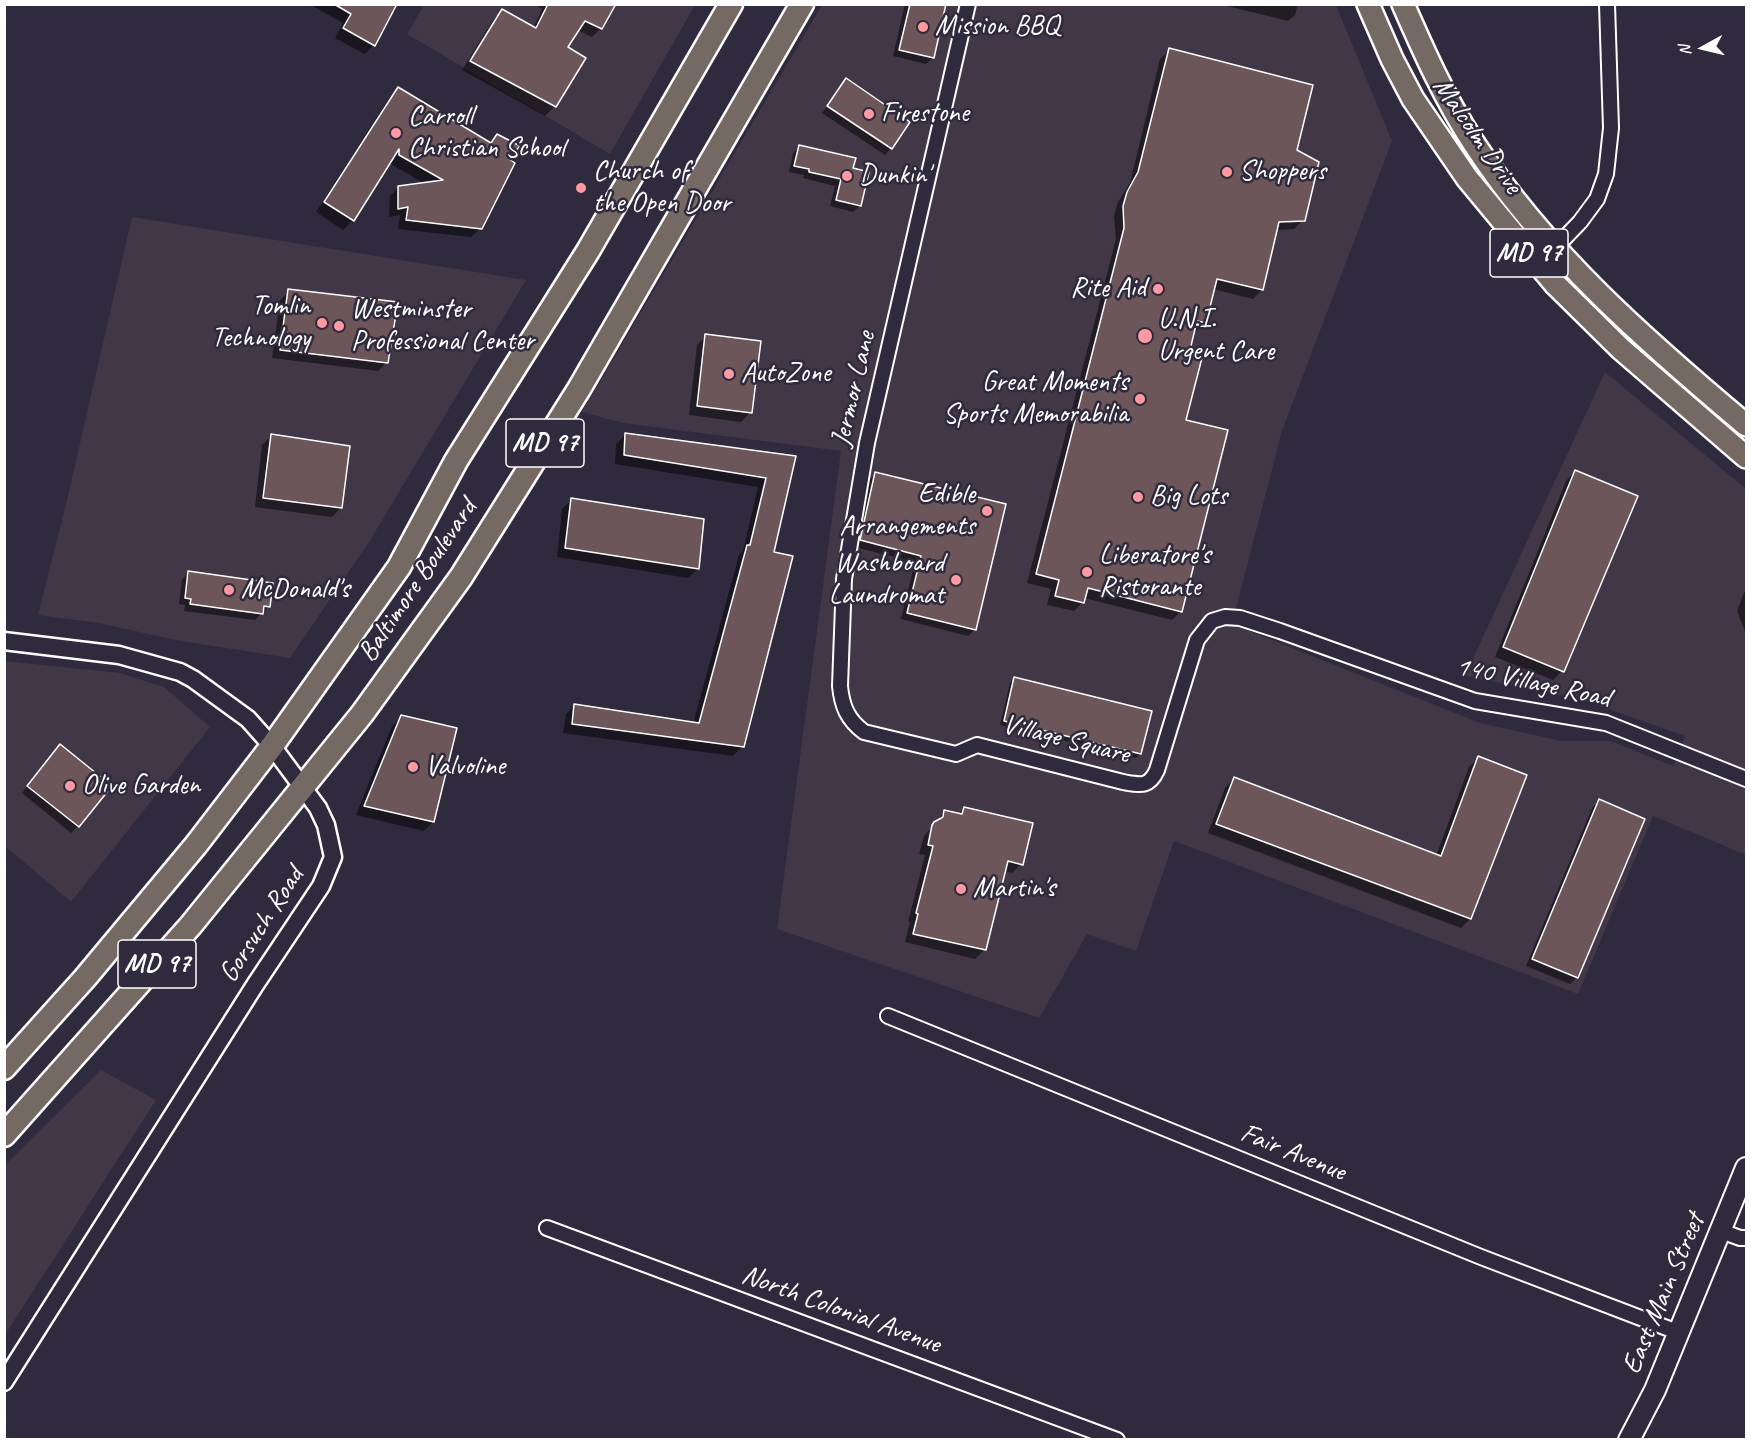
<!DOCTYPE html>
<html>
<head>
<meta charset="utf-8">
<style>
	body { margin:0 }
	#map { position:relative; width:1751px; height:1444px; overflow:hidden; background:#2f2a3d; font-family:Caveat,sans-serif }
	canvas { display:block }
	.frame { position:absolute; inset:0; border:6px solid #fff; pointer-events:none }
	.north { position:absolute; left:1673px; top:18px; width:60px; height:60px; -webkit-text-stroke:4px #2f2a3d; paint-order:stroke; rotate:262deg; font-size:16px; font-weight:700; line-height:24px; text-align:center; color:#fff }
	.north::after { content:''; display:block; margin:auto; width:21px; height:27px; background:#fff; clip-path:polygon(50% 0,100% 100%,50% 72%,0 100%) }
</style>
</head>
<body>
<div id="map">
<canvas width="1751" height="1444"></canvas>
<div class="frame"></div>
<div class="north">N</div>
</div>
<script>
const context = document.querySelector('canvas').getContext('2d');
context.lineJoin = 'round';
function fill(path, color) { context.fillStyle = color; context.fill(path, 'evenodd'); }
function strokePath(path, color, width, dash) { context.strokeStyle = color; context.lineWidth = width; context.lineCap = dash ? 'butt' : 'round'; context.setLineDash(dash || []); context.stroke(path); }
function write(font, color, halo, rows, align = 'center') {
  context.font = font + ' Caveat,sans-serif'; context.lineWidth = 5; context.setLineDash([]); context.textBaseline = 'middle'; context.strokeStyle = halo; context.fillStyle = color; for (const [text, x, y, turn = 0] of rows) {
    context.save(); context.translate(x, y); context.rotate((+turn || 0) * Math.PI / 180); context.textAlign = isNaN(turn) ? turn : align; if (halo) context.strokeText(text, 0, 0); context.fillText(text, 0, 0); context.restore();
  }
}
const built = new Path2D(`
	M424,5h271l-85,149 -203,-120z
	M822,5h514l56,136 -110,290 -50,193 248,99 82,18h49l62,25 12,-30 -105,-37 -115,-23 140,-304 141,117v366l-93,-39 -75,178 -404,-153 -38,110 -49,-17 -48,84 -262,-89 64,-478 -218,-28 -41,-11z
	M132,217l394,63 -157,262 -79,116 -115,-18 -76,-17 -61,-8 28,-111z
	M5,661l115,12 44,14 46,40 -139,175 -66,-56z
	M101,1070l55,30 -151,235v-170z`);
const shadow = new Path2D(`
	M309,4h87l-22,41 -9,9 -30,-16 8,-15z
	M534,4h81l-14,24 -9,9 -15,-7 -11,18 18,10 -30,49 -9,9 -83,-46 31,-50 9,-10 31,18 9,-19z
	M905,4h40l-12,53 -7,7 -33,-8z
	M1219,4h79l-3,11 -7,6z
	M1170,50l125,101 8,69 -9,9 -18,1 -14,60 -9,9 -40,-10 -9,34 -9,9 -2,-1 -5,20 -3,70 -4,190 -9,9 -88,-22 -1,4 -9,9 -27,-6 4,-16 -24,-6 89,-344 -2,-23 4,-14 12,-19 30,-124z
	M847,80l44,68 -6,7 -63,-42z
	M398,89l92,55 8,-8 9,23 -26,69 -10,9 -73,-8 2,-14 -11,2 1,-21 9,-9 26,-3 -34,-20v-4l-38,60 -10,10 -27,-18 73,-114z
	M799,147l52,23 16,3 -7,33 -7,6 -23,-6 5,-20 -32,-8 1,-3 -15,-3 4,-19z
	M289,291l98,71 -9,9 -106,-13 8,-58z
	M706,336l44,77 -9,9 -52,-7 8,-70z
	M625,435l169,22 -22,97 -30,193 -9,9 -170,-23 3,-19 9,-9 118,19 46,-169 4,-4 15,-64 -143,-23 1,-20z
	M271,436l70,72 -9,9 -77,-10 7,-62z
	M1575,471l-13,200 -9,9 -58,-23 71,-176z
	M875,474l100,155 -7,7 -67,-17 14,-57 -61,-15 14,-66z
	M571,500l127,69 -10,9 -131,-21 5,-48z
	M189,573l80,33 -14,14 -71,-9 1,-6 -6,-1 3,-25z
	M1746,588v46l-9,-23z
	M1014,679l126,75 -4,4 -136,-33 10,-42z
	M401,717l32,105 -9,9 -68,-16 36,-89z
	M54,753l24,73 -7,7 -49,-40z
	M1478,758l47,18 -55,143 -9,9 -253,-95 17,-45 9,-10 202,78 33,-89z
	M1599,801l-22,176 -7,7 -44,-18 66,-158z
	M964,808l57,56 -9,9 -8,-2 -20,79 -9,9 -70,-17 5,-20h-2l17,-67 -6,-1 5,-18 21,-25 13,3z`);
const building = new Path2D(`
	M334,4h63l-22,42 -32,-18 8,-14z
	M548,4h68l-14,25 -17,-8 -17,26 18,11 -30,49 -86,-46 32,-52 34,19z
	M910,4h36l-12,54 -35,-8z
	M1169,48l144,37 -16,65 22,12 -14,59 -26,1 -16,68 -46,-11 -11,44 -9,-2 -7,29 13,4 -17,66 42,10 -46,182 -94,-24 -4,15 -29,-7 4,-16 -23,-6 88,-346 -1,-22 4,-14 11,-20z
	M846,78l64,44 -18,27 -65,-43z
	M398,87l93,56 6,-9 23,12 -11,13 6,4 -33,66 -76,-9 2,-13 -10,2v-23l45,-6 -44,-25v-6l-45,72 -30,-19z
	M799,145l57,13 -3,10 16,4 -8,34 -25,-6 5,-21 -32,-7v-3l-15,-3z
	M288,289l110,13 -10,61 -108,-13z
	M705,334l56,7 -9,72 -55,-7z
	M625,433l171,23 -22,96 19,4 -49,191 -172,-23 2,-20 125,19 48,-178h3l16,-67 -142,-23z
	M271,434l79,12 -8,62 -79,-10z
	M1575,470l63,26 -74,176 -61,-25z
	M875,472l131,32 -30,126 -69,-17 14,-57 -61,-16z
	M571,498l133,21 -5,50 -134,-21z
	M188,571l85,12 -3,24 -6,-1 -1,8 -73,-10 1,-5 -6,-1z
	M1014,677l138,34 -11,43 -137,-33z
	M401,715l56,13 -23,94 -70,-16z
	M60,744l52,42 -33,41 -52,-41z
	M1478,756l49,19 -56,144 -255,-95 18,-47 207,79z
	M1599,799l46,20 -67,159 -46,-19z
	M964,807l69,16 -10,42 -15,-4 -22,89 -73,-16 5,-20 -2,-1 17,-67 -5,-1 4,-20 2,-3 9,-5 1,-7 18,4z`);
const minor = new Path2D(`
	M968,4l-101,439 -23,136 -4,107c2,21 8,34 24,46l92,22 21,-9 146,37c17,3 26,6 34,-12l40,-130 15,-19 13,-4 15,1 40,13 195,70 131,22 140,56
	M1555,248l25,-26 17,-23 9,-25 5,-46 -4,-124
	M888,1016l593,241 199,76
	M547,1228l570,212
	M1721,1231l19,7h6`);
const tertiary = new Path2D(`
	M4,641l115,14 61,17 13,7 55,40 24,27 46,62 8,17 7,32 -12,29 -66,99 -251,397`);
const secondary = new Path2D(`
	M1629,1440l26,-50 91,-222`);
const primary = new Path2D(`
	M1368,4l24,55 21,40 54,79 63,76 25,30 66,65 125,108
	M1403,4c21,48 42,95 70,138 72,111 173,199 273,283`);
const trunk = new Path2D(`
	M4,1068l81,-90 111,-133 76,-99 127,-179 57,-106 132,-210 143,-247
	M4,1135l187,-210 171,-211 99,-137 118,-188 223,-385`);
const markers = [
	[923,27,6,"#ff9aa2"],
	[869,114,6,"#ff9aa2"],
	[396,133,6,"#ff9aa2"],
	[1227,172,6,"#ff9aa2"],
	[847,176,6,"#ff9aa2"],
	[581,188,6,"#ff9aa2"],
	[1158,289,6,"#ff9aa2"],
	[322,323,6,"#ff9aa2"],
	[339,326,6,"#ff9aa2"],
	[1145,336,8,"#ff9aa2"],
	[729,374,6,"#ff9aa2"],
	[1140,399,6,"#ff9aa2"],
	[1138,497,6,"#ff9aa2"],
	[987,511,6,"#ff9aa2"],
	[1087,572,6,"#ff9aa2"],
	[956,580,6,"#ff9aa2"],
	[229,590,6,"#ff9aa2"],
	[413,767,6,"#ff9aa2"],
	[70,786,6,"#ff9aa2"],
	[961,889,6,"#ff9aa2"]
];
const shields = [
	[1529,253,78],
	[545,443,78],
	[157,964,78]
];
const shieldNames = [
	["MD 97",1529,253],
	["MD 97",545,443],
	["MD 97",157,964]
];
const poiNames = [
	["Mission BBQ",935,27],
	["Firestone",881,114],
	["Carroll",408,117],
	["Christian School",408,149],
	["Church of",593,172],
	["the Open Door",593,204],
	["Shoppers",1239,172],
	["Dunkin'",859,176],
	["Rite Aid",1146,289,"right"],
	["Tomlin",310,307,"right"],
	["Technology",310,339,"right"],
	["Westminster",351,310],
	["Professional Center",351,342],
	["U.N.I.",1158,320],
	["Urgent Care",1158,352],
	["AutoZone",741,374],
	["Great Moments",1128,383,"right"],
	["Sports Memorabilia",1128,415,"right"],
	["Edible",975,495,"right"],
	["Arrangements",975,527,"right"],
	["Big Lots",1150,497],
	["Liberatore's",1099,556],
	["Ristorante",1099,588],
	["Washboard",944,564,"right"],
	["Laundromat",944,596,"right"],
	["McDonald's",241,590],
	["Valvoline",425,767],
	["Olive Garden",82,786],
	["Martin's",973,889]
];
const streetNames = [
	["Malcolm Drive",1477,136,55],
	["Jermor Lane",854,389,-77],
	["Baltimore Boulevard",418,581,-56],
	["140 Village Road",1533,683,12],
	["Village Square",1066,740,14],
	["Gorsuch Road",262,925,-57],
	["Fair Avenue",1293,1153,22],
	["East Main Street",1664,1294,-67],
	["North Colonial Avenue",841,1310,20]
];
fill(built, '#413746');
fill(shadow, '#0007');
fill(building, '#6c565a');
strokePath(building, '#fff', 1.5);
strokePath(minor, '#fff', 18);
strokePath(tertiary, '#fff', 21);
strokePath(secondary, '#fff', 24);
strokePath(primary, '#fff', 26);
strokePath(trunk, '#fff', 27);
strokePath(minor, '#2f2a3d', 14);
strokePath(tertiary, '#2f2a3d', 16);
strokePath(secondary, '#2f2a3d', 20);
strokePath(primary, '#756964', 21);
strokePath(trunk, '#756964', 22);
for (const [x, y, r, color] of markers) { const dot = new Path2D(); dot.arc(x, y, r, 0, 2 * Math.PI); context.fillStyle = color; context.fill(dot); strokePath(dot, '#2f2a3d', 2); }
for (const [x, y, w] of shields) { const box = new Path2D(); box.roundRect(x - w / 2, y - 24, w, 48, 4.5); context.fillStyle = '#2f2a3d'; context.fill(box); strokePath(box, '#fff', 1.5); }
write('bold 27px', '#fff', null, shieldNames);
write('28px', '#fff', '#2f2a3d', poiNames, 'left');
write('28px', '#fff', '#2f2a3d', streetNames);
</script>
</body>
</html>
